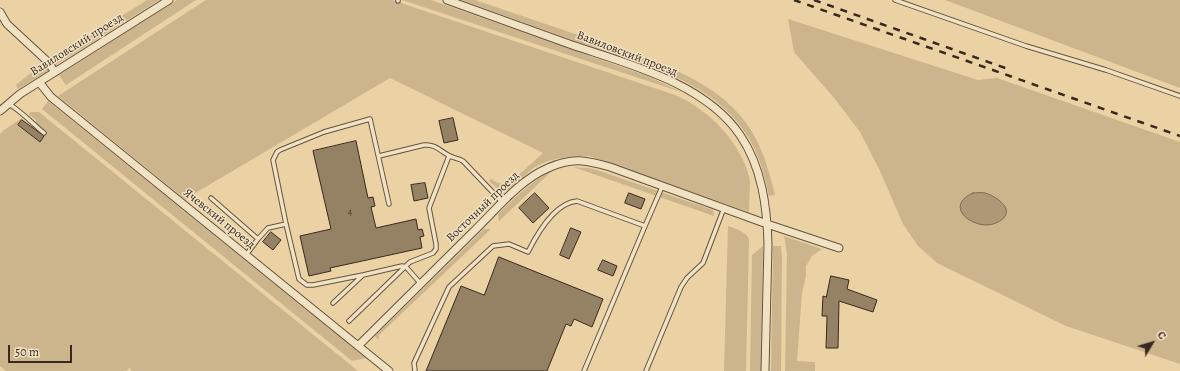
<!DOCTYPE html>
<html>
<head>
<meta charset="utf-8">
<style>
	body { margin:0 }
	#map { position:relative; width:1180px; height:371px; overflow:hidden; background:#ebd2a4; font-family:Alegreya,serif }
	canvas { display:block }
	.north { position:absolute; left:1132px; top:323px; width:40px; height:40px; -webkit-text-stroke:3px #f2e2c4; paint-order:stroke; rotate:52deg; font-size:11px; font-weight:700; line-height:16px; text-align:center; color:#37291e }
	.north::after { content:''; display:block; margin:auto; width:14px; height:18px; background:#37291e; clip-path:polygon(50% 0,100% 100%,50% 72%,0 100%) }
	.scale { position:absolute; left:8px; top:345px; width:64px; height:18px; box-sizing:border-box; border:2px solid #37291e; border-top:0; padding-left:5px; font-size:12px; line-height:14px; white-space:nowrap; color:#37291e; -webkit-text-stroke:3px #f2e2c4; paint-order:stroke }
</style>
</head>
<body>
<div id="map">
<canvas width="1180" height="371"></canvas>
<div class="north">С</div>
<div class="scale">50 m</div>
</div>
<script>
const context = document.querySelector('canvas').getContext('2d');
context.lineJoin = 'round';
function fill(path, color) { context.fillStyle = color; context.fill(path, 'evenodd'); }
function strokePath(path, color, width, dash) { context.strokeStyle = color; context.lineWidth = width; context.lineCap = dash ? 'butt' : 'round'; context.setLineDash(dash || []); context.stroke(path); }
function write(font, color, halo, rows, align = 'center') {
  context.font = font + ' Alegreya,serif'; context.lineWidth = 3; context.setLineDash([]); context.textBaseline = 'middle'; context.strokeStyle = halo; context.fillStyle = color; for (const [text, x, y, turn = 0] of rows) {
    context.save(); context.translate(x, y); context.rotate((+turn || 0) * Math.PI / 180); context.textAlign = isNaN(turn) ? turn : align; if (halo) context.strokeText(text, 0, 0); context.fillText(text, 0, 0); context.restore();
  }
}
const green = new Path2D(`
	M147,0h12l-105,66 -4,-5z
	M177,0h19l-130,85 -7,-10z
	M206,0h186l286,96c28,14 52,36 65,64 3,7 6,14 7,21 0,10 -1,21 -1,31l-159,-56c-19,0 -38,1 -55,11 -8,5 -26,26 -34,25l-12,-11 2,-2c8,6 14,6 22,1l30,-27 -153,-75 -193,114 -11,8 -128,-104z
	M402,0h29l219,77 31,15z
	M461,0h14c37,13 75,25 112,38 49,17 116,35 151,75 22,25 29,50 37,82l-6,1c-5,-23 -11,-46 -25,-65 -34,-51 -105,-68 -160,-87 -41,-15 -82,-29 -123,-44z
	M945,0h235v88z
	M788,19l190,61 19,-2 183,64v222l-114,-38 -129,-63 -19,-17 -15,-22 -23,-53 -20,-39 -25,-33 -41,-47z
	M47,63l4,6 -33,20 -2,-4 11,-9z
	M48,101l318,257 -14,3 -310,-252z
	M30,112h9l319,259h-227l-1,-3 -4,3h-120l-6,-5v-232l4,-4 18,-12 1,1 -6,6 22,17 5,-6 -1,-1 2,-4 -9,-7v-4l-7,-5z
	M573,167l15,1 9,2 116,40 1,6z
	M552,171l-53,50 -1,-7c17,-16 33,-33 54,-43z
	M728,226c8,3 17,5 21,13l-3,132h-22z
	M484,229h7l-112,106v3l-2,1 -2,-3z
	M784,236l38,13 -10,7 -6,10v10l-4,17 -5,68 18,1v9h-30l2,-118z
	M763,246l-2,125h-11l2,-116z
	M773,246h8l1,11 -1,114h-10z`);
const water = new Path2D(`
	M973,193c4,0 8,-1 12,0 14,4 34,20 11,30 -20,9 -55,-16 -23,-30z`);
const building = new Path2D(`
	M453,118l5,22 -14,3 -5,-22z
	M22,120l22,16 -4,6 -22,-17z
	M356,141l12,57 5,-1 2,9 -4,1 5,21 40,-9 2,11 4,-1 2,7 -4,1 2,11 -92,20 1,3 -22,5 -9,-40 31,-7 -18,-78z
	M425,183l3,15 -14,3 -3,-16z
	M535,193l14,15 -16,15 -14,-15z
	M629,193l16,6 -4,10 -16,-6z
	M571,228l10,4 -12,27 -9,-4z
	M271,232l10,8 -8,10 -10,-8z
	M499,257l104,42 -11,28 -18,-8 -3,7 -5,-2 -19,47h-121l35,-85 23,9z
	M603,260l14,6 -4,10 -15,-6z
	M831,276l18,4 -2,9 30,11 -4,12 -34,-11 -1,47h-12l1,-32h-5l1,-20 3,1z`);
const service = new Path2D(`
	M895,0l131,46 80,24 74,26
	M398,1v-1
	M9,104c13,8 23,19 35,29
	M379,156l45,-11c11,-1 15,5 24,10 4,3 10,3 15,6l39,41
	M211,198l47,41 -12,16
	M645,226l17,-39
	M258,239l10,-11 18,-4
	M363,275l-50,10h-6l-8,-6 -13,-55 -13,-64 4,-8 3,-2 44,-18 46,-13 19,85
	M333,303l30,-28 39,-9 4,1 15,17
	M349,321l61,-59 23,-9 3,-4v-5l-7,-36 20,-52
	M415,371l-1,-8 35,-76 44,-41 16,-2 19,8c9,-18 27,-49 49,-51l68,25 -61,145
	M646,371l35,-84 6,-9 16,-15 21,-55`);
const minor = new Path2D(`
	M447,0c42,15 84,30 125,45 56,19 133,38 168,90 22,32 27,72 28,109l-3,127
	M0,12l7,12 40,37 8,11
	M39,82l12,15 338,274
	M0,111l20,-17 149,-94
	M358,346c38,-38 76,-75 114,-113 24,-23 46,-52 76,-65 24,-11 38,-8 62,-1l157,57 72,24`);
const rail = new Path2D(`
	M794,0l386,136
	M814,0l194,69`);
const numberNames = [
	["4",350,213]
];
const streetNames = [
	["Вавиловский проезд",77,45,-32],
	["Вавиловский проезд",627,54,21],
	["Восточный проезд",483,207,-44],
	["Ячевский проезд",219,219,39]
];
fill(green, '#ccb58d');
fill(water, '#ae9976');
strokePath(water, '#7e6c53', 1);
fill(building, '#958164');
strokePath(building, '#37291e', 1);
strokePath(service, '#645340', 5.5);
strokePath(minor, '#645340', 9);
strokePath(service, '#f2e2c4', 3.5);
strokePath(minor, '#f2e2c4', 7);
strokePath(rail, '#37291e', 2.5, [7, 7]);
write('10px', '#4e3f30', null, numberNames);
write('12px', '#37291e', '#f2e2c4', streetNames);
</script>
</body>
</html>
